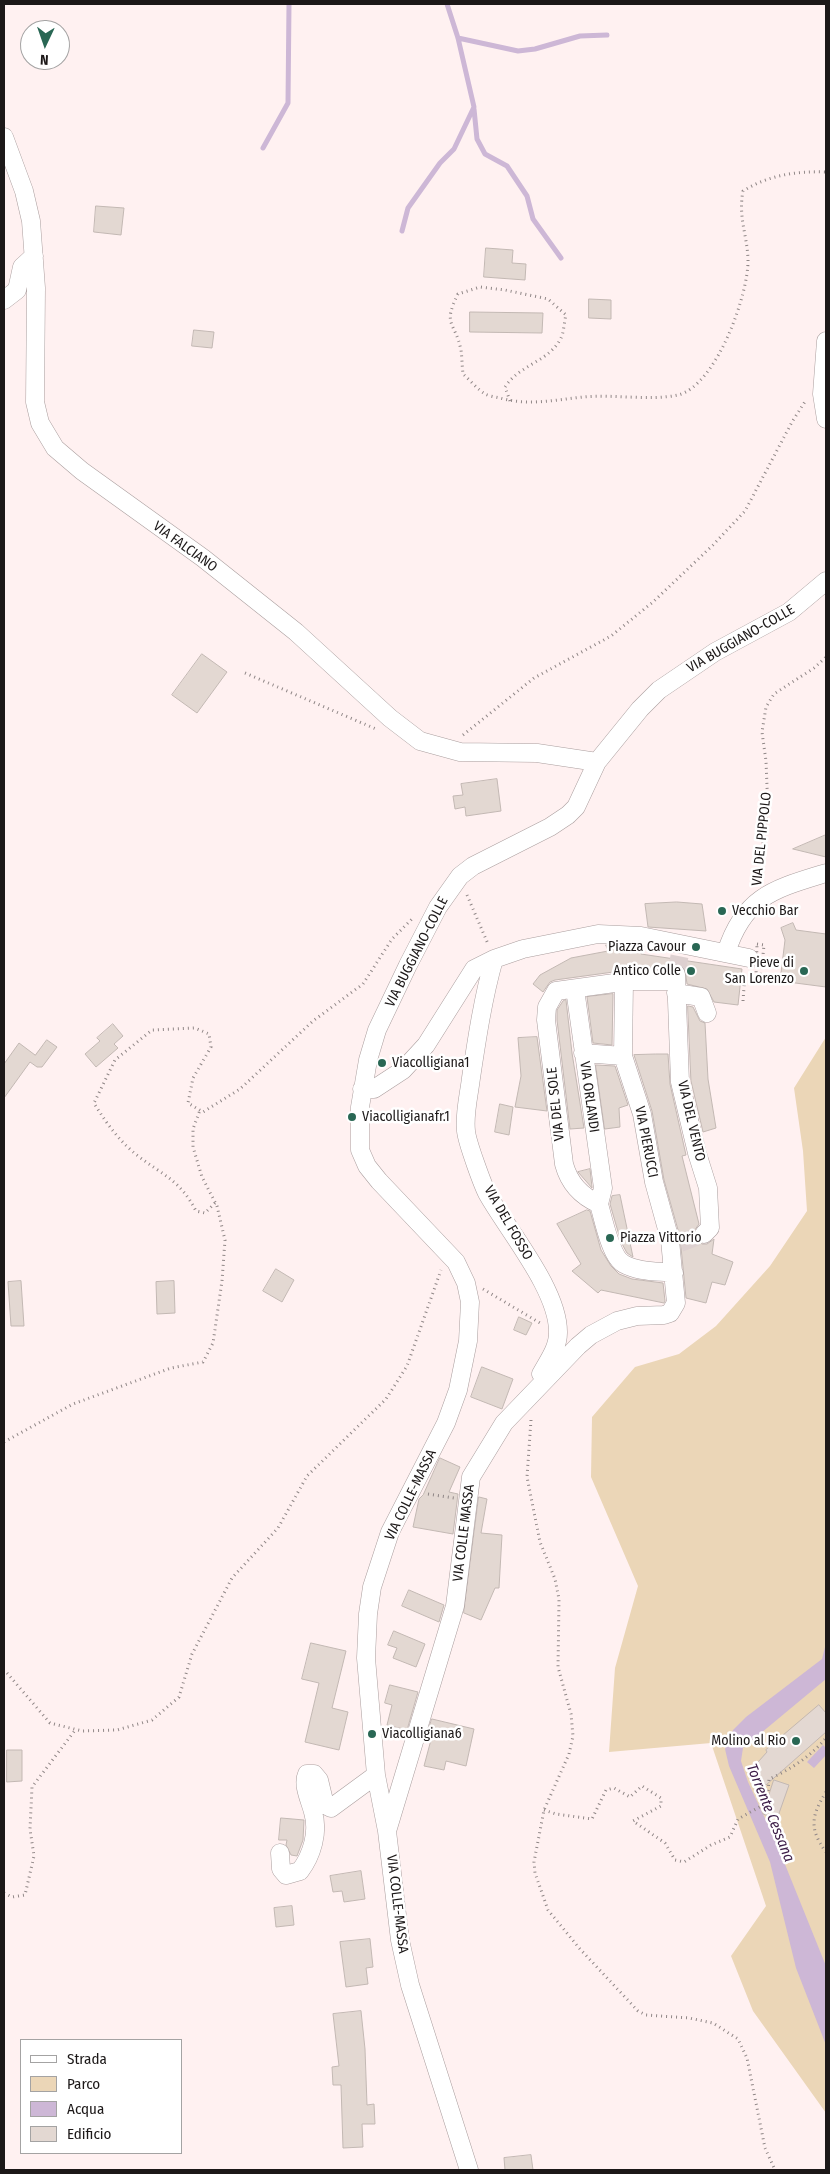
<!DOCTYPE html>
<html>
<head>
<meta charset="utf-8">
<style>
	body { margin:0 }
	#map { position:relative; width:830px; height:2174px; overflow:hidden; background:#fff1f1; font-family:"Fira Sans Condensed",sans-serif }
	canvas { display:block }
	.frame { position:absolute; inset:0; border:5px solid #1c1818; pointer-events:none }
	.legend { position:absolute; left:20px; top:2039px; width:162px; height:115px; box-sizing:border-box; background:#fff; border:1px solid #a4a3a3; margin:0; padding:6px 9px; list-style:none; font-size:15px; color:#1c1818 }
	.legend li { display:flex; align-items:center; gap:10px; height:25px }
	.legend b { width:25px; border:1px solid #a4a3a3 }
	.north { position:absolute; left:20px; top:20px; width:50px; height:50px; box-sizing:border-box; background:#fff; border:1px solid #a4a3a3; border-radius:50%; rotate:183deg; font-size:14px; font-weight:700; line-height:20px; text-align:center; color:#1c1818 }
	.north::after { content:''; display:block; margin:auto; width:18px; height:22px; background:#296754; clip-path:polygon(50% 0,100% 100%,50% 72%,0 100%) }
</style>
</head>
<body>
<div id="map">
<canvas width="830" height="2174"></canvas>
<div class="frame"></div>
<ul class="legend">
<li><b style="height:6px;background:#fff"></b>Strada</li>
<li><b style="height:14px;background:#ebd6b7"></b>Parco</li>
<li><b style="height:14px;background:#cdb7d6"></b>Acqua</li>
<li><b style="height:14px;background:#e3d8d2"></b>Edificio</li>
</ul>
<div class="north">N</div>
</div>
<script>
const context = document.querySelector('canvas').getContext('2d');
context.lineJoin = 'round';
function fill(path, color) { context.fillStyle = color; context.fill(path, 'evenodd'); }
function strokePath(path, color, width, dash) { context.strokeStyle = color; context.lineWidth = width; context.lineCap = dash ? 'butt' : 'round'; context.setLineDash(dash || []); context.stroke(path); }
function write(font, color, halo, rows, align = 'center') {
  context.font = font + ' "Fira Sans Condensed",sans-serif'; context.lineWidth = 5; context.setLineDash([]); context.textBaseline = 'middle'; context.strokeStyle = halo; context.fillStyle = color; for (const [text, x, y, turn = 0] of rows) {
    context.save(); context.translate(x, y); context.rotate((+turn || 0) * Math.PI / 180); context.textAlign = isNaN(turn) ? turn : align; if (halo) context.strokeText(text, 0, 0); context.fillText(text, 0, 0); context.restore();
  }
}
const green = new Path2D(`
	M826,1037v1076l-73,-102 -22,-55 35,-50 -55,-163 -102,9 6,-84 23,-82 -47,-109 1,-60 43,-50 44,-13 37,-28 54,-60 37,-55 -4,-60 -9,-63z`);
const water = new Path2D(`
	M826,1643v36l-83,69 -2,13 7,21 28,60 50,124v79l-30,-77 -26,-106 -41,-96 -4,-17 8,-19 13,-13 76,-58z
	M823,1745l3,3v7l-12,13 -7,-6z`);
const stream = new Path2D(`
	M458,38l60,13 17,-2 45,-13 27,-1
	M474,109l3,30 8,15 22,12 20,30 6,23 28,39
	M263,148l25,-45 1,-99
	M402,231l6,-23 32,-45 14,-14 20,-42 -16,-69 -11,-34`);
const building = new Path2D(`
	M96,206l28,2 -3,27 -27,-3z
	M486,248l27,2 -1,13 14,1 -1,16 -41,-3z
	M589,299l22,1v19l-22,-1z
	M470,312l73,1 -1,20 -72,-1z
	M194,330l20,2 -2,16 -20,-2z
	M202,654l25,18 -30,41 -25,-18z
	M497,779l4,32 -35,5 -1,-9 -10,2 -2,-13 10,-1 -2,-11z
	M826,835v22l-33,-8z
	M677,902l25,2 4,27 -58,-4 -3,-23z
	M793,923l3,7 30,4v53l-46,-6 5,-41 -4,-12z
	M606,945l34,2h2l-1,7 101,15 -4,36 -24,-3 -7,-13 -20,-5 -2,-15 -9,-6 -6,2 -4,5h-38l-73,10 -5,2 -7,10 -10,-8 7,-9 31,-17 37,-7z
	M613,994l-1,51 -19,-2 -6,-46z
	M566,1000l6,53 12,75 -14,1 -13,-109v-10l6,-9z
	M688,1006l5,1 7,14 5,2 3,56 8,49 -13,4 -12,-51z
	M113,1024l10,12 -9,8 4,4 -22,19 -11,-13 15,-13 -3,-3z
	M537,1037l10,74 -32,-4 6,-31 -3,-38z
	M47,1040l10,7 -15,20h-5l-7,-5 -26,36v-34l15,-21 16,12z
	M656,1054h12l2,30 16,71 -4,1 17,68 -5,7v6l8,7h5l7,-5 -2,15 21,8 -8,23 -13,-3 -6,21 -20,-5 -6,-61 -16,-57 -12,-69 -18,-56z
	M596,1065l19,1 13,39 -9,3 1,19 -15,2z
	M500,1104l13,3 -4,28 -14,-3z
	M590,1169l2,18v1l-14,-16z
	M620,1195l13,62 -6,-4 -6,-11 -11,-38 2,-8z
	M587,1210l3,1 11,39 10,16 8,8 13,5 31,4 2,18 -1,2 -63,-13 -3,3 -26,-22 9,-7 -24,-40z
	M276,1269l18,11 -12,22 -19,-11z
	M21,1281l3,45h-13l-3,-44z
	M174,1281l1,32 -18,1 -1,-32z
	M519,1317l13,6 -6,12 -12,-5z
	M482,1367l31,12 -11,30 -31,-12z
	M440,1458l20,9 -11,25 9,2 -5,40 -40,-7 6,-28 4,-4z
	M479,1497l8,2 -6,34 21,2 -3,53h-4l-14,32 -17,-7z
	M409,1590l35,15 -5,17 -37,-16z
	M394,1631l31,13 -9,23 -23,-9 4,-10 -9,-3z
	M311,1643l35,8 -14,57 16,4 -9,38 -34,-8 14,-59 -17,-4z
	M390,1685l28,7 -11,38 -20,-5 5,-20 -7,-2z
	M819,1705l7,8v19l-60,53 -16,-14 17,-19 -1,-2z
	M432,1719l42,10 -8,37 -20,-5 -2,9 -20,-4 8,-30 -5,-1z
	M7,1750h15v31l-15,1z
	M774,1780l15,5 -12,34 -14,-5z
	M281,1818l23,2 -1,20 -6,16 -6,-1 -5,-10 1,-5h-8z
	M361,1871l4,28 -21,3 -2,-11 -9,1 -3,-16z
	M292,1906l2,19 -18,2 -2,-19z
	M370,1939l3,28 -7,1 2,16 -22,3 -6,-45z
	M361,2011l4,38 2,56 7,-1 1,20h-13l1,23 -20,1 -2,-63h-8l-1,-18 7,-1 -6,-52z
	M531,2155l2,15h-28l-1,-12z`);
const minorTunnel = new Path2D(`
	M676,974l6,-30
	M680,1243l24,-9`);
const path = new Path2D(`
	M510,401l-5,-14c15,-23 44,-25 56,-49 3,-6 3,-16 5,-23l-18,-16 -43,-9 -25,-3 -22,7c-16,32 -3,27 3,56 1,7 1,16 2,24 7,6 14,15 22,20 4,2 10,3 15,4 28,8 54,2 83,-1 29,-3 68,4 95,-2 38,-9 71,-101 70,-136 -1,-25 -10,-42 -5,-68 26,-16 53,-20 83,-19
	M245,673l131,56
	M463,735l71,-57 77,-42 42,-34 60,-57 32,-34 47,-89 14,-22
	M757,883l11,-72 -2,-50 -4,-29 4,-25 8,-13 40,-26 12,-11
	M467,895l21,49
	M757,944l7,1 -3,30h-5z
	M763,959l20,2
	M743,1001l2,-28
	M215,1203l-10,10 -9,-2c-16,-31 -32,-35 -58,-55 -18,-14 -32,-33 -44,-53l21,-43 37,-30 43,-2 14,6 2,13 -18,31 -5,25 15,9 37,-23 73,-68 50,-37 29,-45 20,-20
	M483,1289l57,34
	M531,1420l-4,57 13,65 15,37 4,20 -1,68 13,47 2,22 -4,18 -25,56 -10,52 1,11 13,37 32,39 58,62 8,4 43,3 24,5 25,16 9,19 18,90 10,22
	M4,1442l69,-38 98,-36 32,-6 10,-19 9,-62 3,-41 -8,-34 -15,-29 -9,-30v-18l7,-19
	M428,1494l26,4
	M7,1673l43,50 32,8 35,-1 35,-10 27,-23 13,-43 40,-76 46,-50 29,-52 79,-77 21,-33 34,-96
	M826,1792c-15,24 -17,37 0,60
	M544,1810l12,4 36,5 14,-29 8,-2 16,9 12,-11 19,12v8l-28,15 32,22 10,17 9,2 27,-17 19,-8 8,-18 25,-14 5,-13 1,-13c21,-9 42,-23 57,-41
	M4,1893l8,4 13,-2 9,-39 -4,-27 2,-42 44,-58`);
const minor = new Path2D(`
	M4,137l20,54 7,30 5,67 -1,114 5,21 15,25 27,23 121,87 93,74 94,86 30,23 40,11 77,1 60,9
	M4,300l13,-10 5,-23 12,-11
	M826,341l-4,53 4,25
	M726,953c18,-57 48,-64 100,-80
	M494,959c-11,39 -17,79 -23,119 -2,17 -7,36 -5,53 1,11 17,55 22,64 21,37 71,96 70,138 0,15 -10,28 -17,41
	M676,974l4,108 17,71 11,35 2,40 -6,6
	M575,989l28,199 -4,16
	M676,993l25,4 6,16
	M583,1053l40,3
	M362,1089h12l29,-19 23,-25 48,-76 20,-10 29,-10 75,-15 43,2 108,22
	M599,1204c-18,-8 -30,-21 -35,-40l-18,-144 1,-13 9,-16 73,-10h46
	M599,1204c4,14 12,54 25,60 14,8 34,7 50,9
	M388,1828l67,-222 16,-129 33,-54 74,-77 13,-11 26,-14 20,-5 27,-1 6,-2 6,-10 -6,-63 -16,-58 -12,-68 -19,-58 1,-74
	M280,1853l1,16 5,6 14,-4c12,-16 19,-39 13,-59 -3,-12 -11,-27 -6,-38h7l5,6 6,25 6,3 45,-33
	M469,2170l-59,-185 -10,-45 -13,-109 -11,-56 -10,-117 2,-44 4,-27 18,-55 56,-109 12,-33 10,-49 2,-39 -4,-19 -10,-21 -77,-81 -12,-15 -7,-16v-43l8,-47 9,-30 31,-65 30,-58 22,-31 13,-10 77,-39 18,-12 8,-8 21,-45 43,-53 19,-19 56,-38 74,-40 37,-31`);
const markers = [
	[722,911,5,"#296754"],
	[696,947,5,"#296754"],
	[691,971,5,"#296754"],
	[804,971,5,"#296754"],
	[382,1063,5,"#296754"],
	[352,1117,5,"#296754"],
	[610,1238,5,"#296754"],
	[372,1734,5,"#296754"],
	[796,1741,5,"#296754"]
];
const streetNames = [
	["VIA FALCIANO",185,547,36],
	["VIA BUGGIANO-COLLE",741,639,-30],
	["VIA DEL PIPPOLO",762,839,-84],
	["VIA BUGGIANO-COLLE",417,952,-63],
	["VIA ORLANDI",589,1097,82],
	["VIA DEL SOLE",556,1104,-96],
	["VIA DEL VENTO",691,1121,77],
	["VIA PIERUCCI",646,1142,79],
	["VIA DEL FOSSO",508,1223,60],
	["VIA COLLE-MASSA",411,1495,-64],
	["VIA COLLE MASSA",464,1533,-83],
	["VIA COLLE-MASSA",397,1904,83]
];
const poiNames = [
	["Vecchio Bar",732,911],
	["Piazza Cavour",686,947,"right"],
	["Pieve di",794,963,"right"],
	["San Lorenzo",794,979,"right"],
	["Antico Colle",681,971,"right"],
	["Viacolligiana1",392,1063],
	["Viacolligianafr.1",362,1117],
	["Piazza Vittorio",620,1238],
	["Viacolligiana6",382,1734],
	["Molino al Rio",786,1741,"right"]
];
const waterNames = [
	["Torrente Cessana",770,1813,68]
];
fill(green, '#ebd6b7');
fill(water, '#cdb7d6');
strokePath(stream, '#cdb7d6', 5);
fill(building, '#e3d8d2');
strokePath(building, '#c3b8b3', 1);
strokePath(minorTunnel, '#ddd0d0', 18, [18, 9]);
strokePath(minor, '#aa9e9e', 19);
strokePath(path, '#908787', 3, [1, 4]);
strokePath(minor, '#fff', 18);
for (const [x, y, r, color] of markers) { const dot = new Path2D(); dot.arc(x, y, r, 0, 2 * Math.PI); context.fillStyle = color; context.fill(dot); strokePath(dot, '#fff', 2); }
write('14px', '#1c1818', '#fff', streetNames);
write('14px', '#1c1818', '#fff', poiNames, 'left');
write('italic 15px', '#3f204a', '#fff', waterNames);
</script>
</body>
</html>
